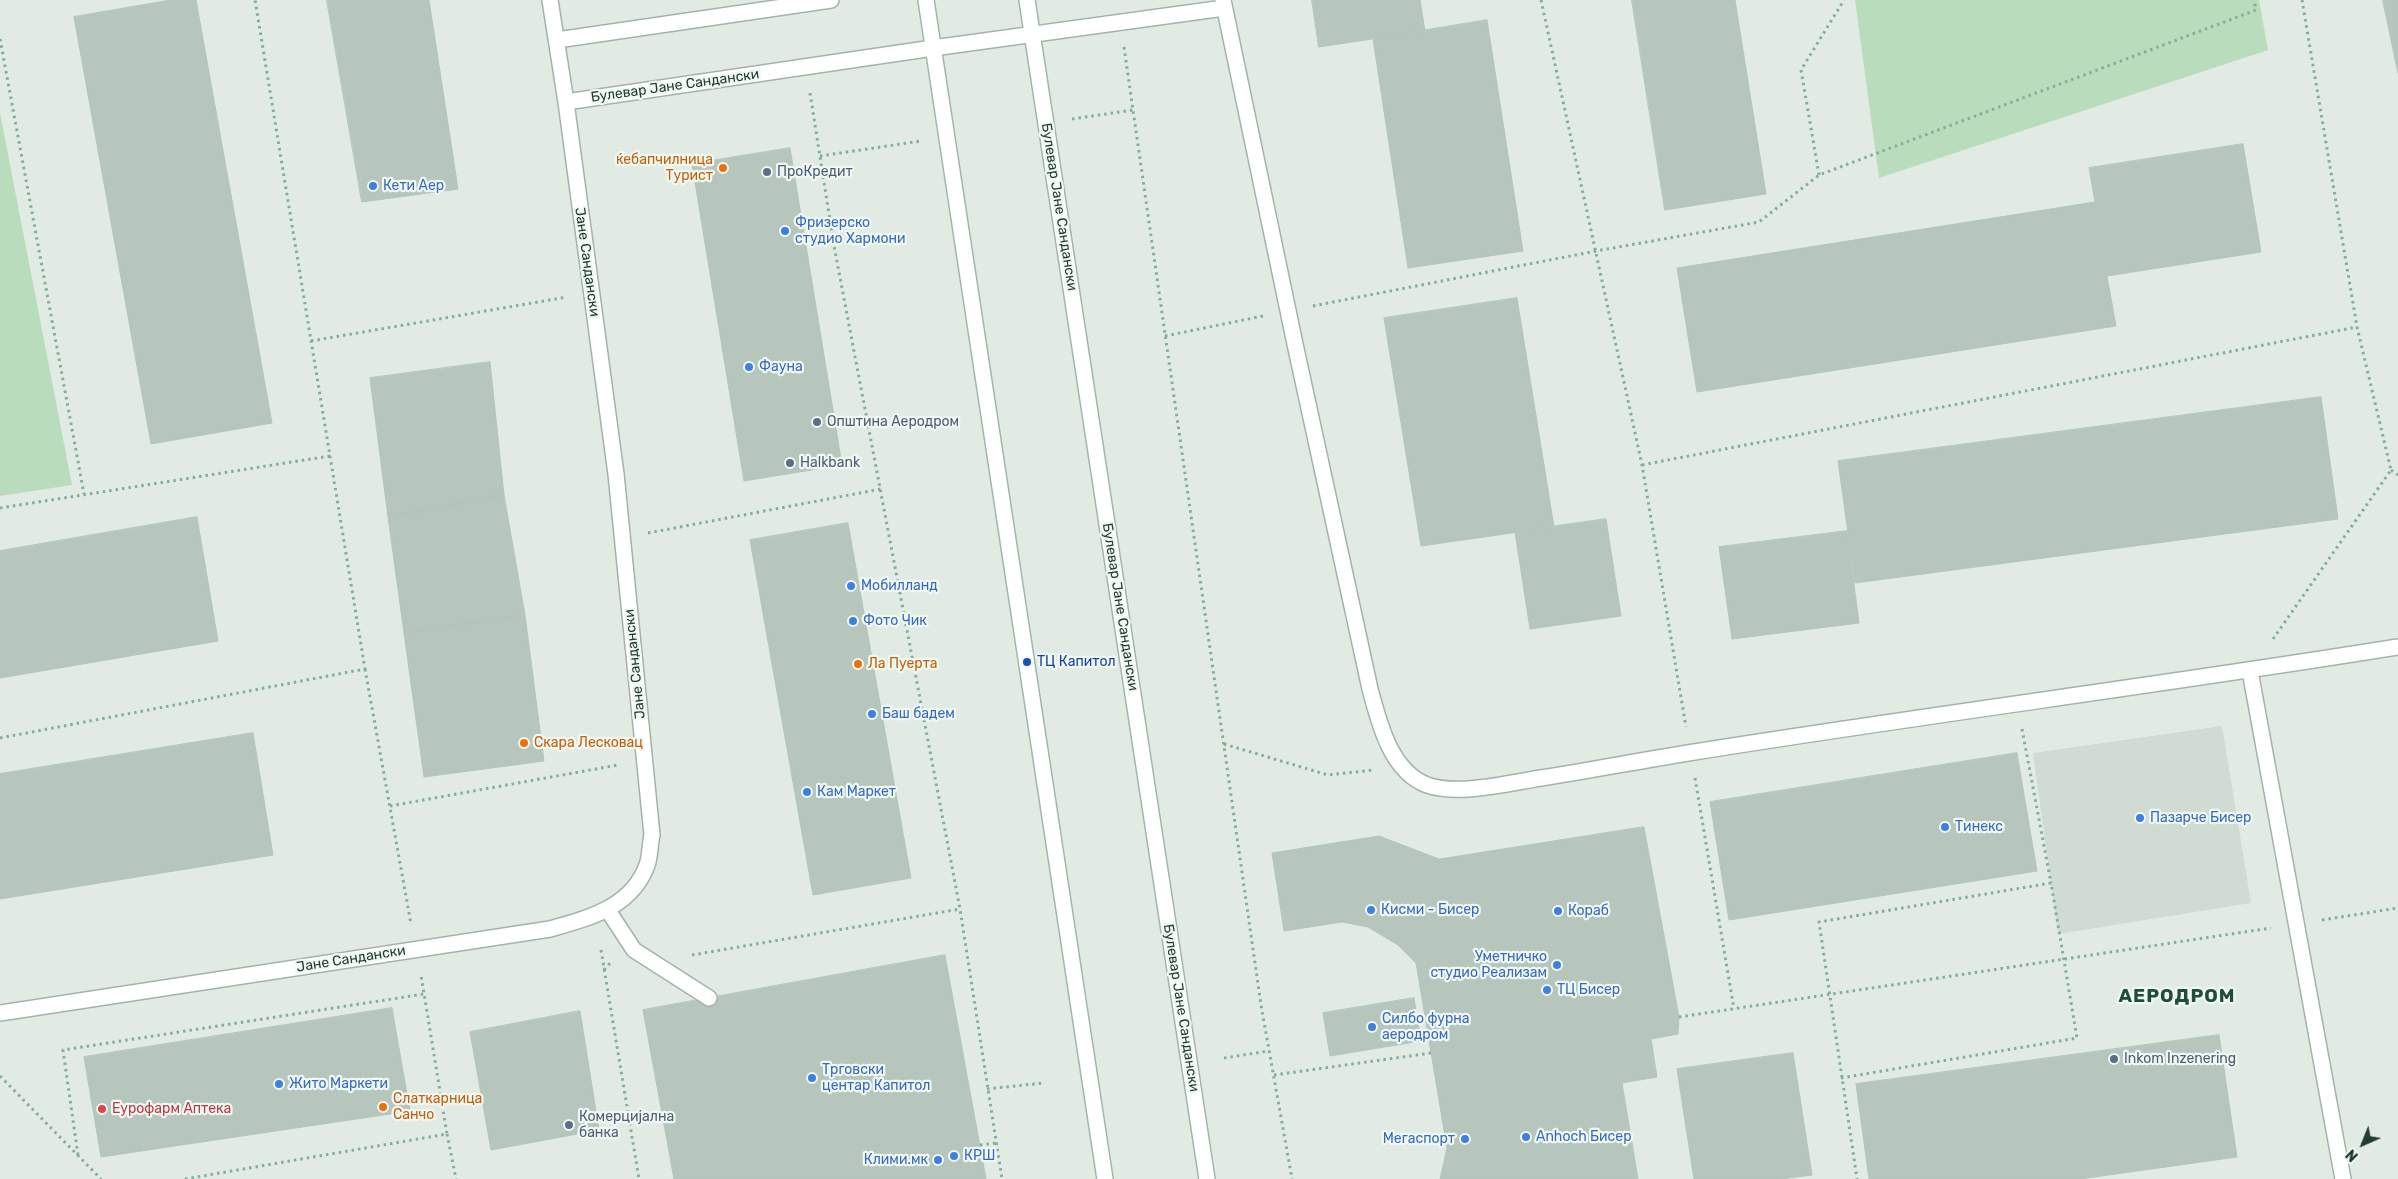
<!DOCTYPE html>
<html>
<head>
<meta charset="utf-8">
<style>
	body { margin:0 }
	#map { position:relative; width:2398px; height:1179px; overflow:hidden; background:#e1ebe4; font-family:Rubik,sans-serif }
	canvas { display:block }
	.north { position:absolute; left:2338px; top:1119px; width:50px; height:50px; -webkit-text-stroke:4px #f1f8f3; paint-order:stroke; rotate:224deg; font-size:14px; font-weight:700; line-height:20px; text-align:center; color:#213c2f }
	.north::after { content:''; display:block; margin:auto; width:18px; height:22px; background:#213c2f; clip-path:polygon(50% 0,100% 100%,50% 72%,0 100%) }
</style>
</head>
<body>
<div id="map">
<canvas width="2398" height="1179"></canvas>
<div class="north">N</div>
</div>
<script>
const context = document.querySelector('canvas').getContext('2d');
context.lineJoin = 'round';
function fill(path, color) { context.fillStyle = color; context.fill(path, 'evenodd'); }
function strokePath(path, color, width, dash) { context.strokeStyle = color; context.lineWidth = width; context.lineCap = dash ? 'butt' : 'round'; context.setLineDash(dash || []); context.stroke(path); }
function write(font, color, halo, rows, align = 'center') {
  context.font = font + ' Rubik,sans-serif'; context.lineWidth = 4.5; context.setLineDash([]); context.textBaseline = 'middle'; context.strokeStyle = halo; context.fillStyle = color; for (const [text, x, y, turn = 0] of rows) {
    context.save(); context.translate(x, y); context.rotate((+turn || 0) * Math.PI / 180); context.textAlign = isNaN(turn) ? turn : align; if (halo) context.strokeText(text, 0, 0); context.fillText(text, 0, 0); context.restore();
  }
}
const built = new Path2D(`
	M2222,726l29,177 -193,31 -25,-181z`);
const green = new Path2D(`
	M1855,0h404l9,50 -389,128z
	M0,113l72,372 -72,11z`);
const building = new Path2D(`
	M171,0h25l76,423 -121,21 -77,-427z
	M327,0h102l29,189 -96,13z
	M1312,0h108l5,31 -106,16z
	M1632,0h103l31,194 -101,16z
	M2383,0h15v73z
	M1487,20l36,231 -115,17 -35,-229z
	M2243,144l18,108 -154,24 9,50 -419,66 -20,-124 418,-66 -6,-34z
	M790,148l52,317 -98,16 -52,-317z
	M1517,298l37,229 -133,19 -37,-228z
	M490,362l14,133 -116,22 -18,-139z
	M2321,397l17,122 -483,64 -17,-122z
	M504,495l21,120 -121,18 -16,-116z
	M197,517l21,124 -218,37v-127z
	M1606,519l15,97 -91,13 -15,-97z
	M848,523l63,355 -98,17 -63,-355z
	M1847,531l12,92 -127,16 -13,-92z
	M525,615l19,146 -120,16 -20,-144z
	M253,733l20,122 -273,44v-125z
	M2017,753l20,118 -308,49 -19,-118z
	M1644,827l35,190 -1,17 -27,5 6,38 -35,6 16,96h-198l7,-31 -31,-185 -18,-18 -30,-18 -26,-5 -58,9 -12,-78 107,-17 60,23z
	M945,955l41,224h-312l-31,-169z
	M1414,998l7,43 -91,15 -7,-43z
	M392,1008l18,103 -309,46 -17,-100z
	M580,1011l19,119 -108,20 -21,-118z
	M2219,1035l18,122 -157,22h-211l-13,-95z
	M1793,1053l19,122 -31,4h-87l-17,-110z`);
const path = new Path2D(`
	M1541,0l101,465 44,262
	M0,39l84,455
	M1124,47l137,958 31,174
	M810,93l24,153 126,663 42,270
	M1072,119l61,-9
	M820,156l101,-15
	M1819,175l-18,-105 43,-70
	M1313,306l283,-55 163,-29 60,-47 437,-165 -2,-10
	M1165,336l98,-20
	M311,341l256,-44
	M1642,465l715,-138
	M2391,470l7,5
	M0,508l330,-52
	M648,533l233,-44
	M2273,639l118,-169 -34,-143 -55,-327
	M365,669l46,255
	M2022,729l29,154
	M0,738l365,-69 -110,-669
	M1224,744l104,31 45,-5
	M1695,778l39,231
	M390,806l228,-41
	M2322,920l76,-12
	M601,950l38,229
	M692,955l268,-46
	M604,970l7,-8
	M1679,1017l592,-89
	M1224,1058l45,-7
	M1274,1075l157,-22
	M0,1076l101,103
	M1841,1078l236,-40 -26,-155 -232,39 38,257
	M987,1089l56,-6
	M447,1134l9,45
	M980,1145l16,-2
	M78,1155l-15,-105 361,-56
	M185,1179l262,-45 -26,-159`);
const lane = new Path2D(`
	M607,909l27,41 75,48`);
const street = new Path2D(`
	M1223,0l72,344 75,345c9,33 20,82 57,96 32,11 81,-2 114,-7 50,-8 98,-17 147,-25 237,-38 474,-68 710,-106
	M557,40l274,-40
	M566,102l367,-54 291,-40
	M2250,671l93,508
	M0,1013l550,-84c39,-11 84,-22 98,-67 2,-8 2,-18 4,-27l-36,-361 -50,-372 -16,-102`);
const secondary = new Path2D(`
	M926,0l179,1179
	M1027,0l180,1179`);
const markers = [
	[723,168,5,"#e8710a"],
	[767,172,5,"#5c6f8a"],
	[373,186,5,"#3f7fe0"],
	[785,231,5,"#3f7fe0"],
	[749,367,5,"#3f7fe0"],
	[817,422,5,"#5c6f8a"],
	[790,463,5,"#5c6f8a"],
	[851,586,5,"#3f7fe0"],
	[853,621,5,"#3f7fe0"],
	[1027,662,5,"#1a4fb4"],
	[858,664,5,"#e8710a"],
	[872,714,5,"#3f7fe0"],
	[524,743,5,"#e8710a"],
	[807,792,5,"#3f7fe0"],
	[2140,818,5,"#3f7fe0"],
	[1945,827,5,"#3f7fe0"],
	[1371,910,5,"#3f7fe0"],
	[1558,911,5,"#3f7fe0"],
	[1557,965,5,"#3f7fe0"],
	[1547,990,5,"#3f7fe0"],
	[1372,1027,5,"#3f7fe0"],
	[2114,1059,5,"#5c6f8a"],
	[812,1078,5,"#3f7fe0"],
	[279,1084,5,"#3f7fe0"],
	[383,1107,5,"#e8710a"],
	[102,1109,5,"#e0444e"],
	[569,1125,5,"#5c6f8a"],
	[1526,1137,5,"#3f7fe0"],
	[1465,1139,5,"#3f7fe0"],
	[954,1156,5,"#3f7fe0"],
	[938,1160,5,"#3f7fe0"]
];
const streetNames = [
	["Булевар Јане Сандански",675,86,-8],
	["Булевар Јане Сандански",1059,207,81],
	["Јане Сандански",587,262,82],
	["Булевар Јане Сандански",1120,607,81],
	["Јане Сандански",635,664,-96],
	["Јане Сандански",351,959,-9],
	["Булевар Јане Сандански",1181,1008,81]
];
const foodNames = [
	["ќебапчилница",713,160,"right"],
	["Турист",713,176,"right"],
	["Ла Пуерта",868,664],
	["Скара Лесковац",534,743],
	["Слаткарница",393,1099],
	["Санчо",393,1115]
];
const serviceNames = [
	["ПроКредит",777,172],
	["Општина Аеродром",827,422],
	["Halkbank",800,463],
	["Inkom Inzenering",2124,1059],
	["Комерцијална",579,1117],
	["банка",579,1133]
];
const shopNames = [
	["Кети Аер",383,186],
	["Фризерско",795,223],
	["студио Хармони",795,239],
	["Фауна",759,367],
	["Мобилланд",861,586],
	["Фото Чик",863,621],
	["Баш бадем",882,714],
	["Кам Маркет",817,792],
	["Пазарче Бисер",2150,818],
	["Тинекс",1955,827],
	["Кисми - Бисер",1381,910],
	["Кораб",1568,911],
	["Уметничко",1547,957,"right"],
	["студио Реализам",1547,973,"right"],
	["ТЦ Бисер",1557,990],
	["Силбо фурна",1382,1019],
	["аеродром",1382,1035],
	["Трговски",822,1070],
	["центар Капитол",822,1086],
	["Жито Маркети",289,1084],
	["Anhoch Бисер",1536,1137],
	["Мегаспорт",1455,1139,"right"],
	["КРШ",964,1156],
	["Клими.мк",928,1160,"right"]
];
const transitNames = [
	["ТЦ Капитол",1037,662]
];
const healthNames = [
	["Еурофарм Аптека",112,1109]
];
const districtNames = [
	["АЕРОДРОМ",2177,997]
];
fill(built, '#cfdbd3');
fill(green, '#b9ddbc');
fill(building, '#b6c6bd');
strokePath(building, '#b3c5ba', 1);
strokePath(lane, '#a4b3aa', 18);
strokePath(street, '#a4b3aa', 18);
strokePath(secondary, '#9fb7aa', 18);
strokePath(path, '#81af98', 3, [2.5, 4]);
strokePath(lane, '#fff', 15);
strokePath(street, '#fff', 15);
strokePath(secondary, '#fff', 15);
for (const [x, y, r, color] of markers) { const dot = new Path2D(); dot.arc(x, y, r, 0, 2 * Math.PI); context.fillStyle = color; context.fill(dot); strokePath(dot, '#f1f8f3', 2); }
write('14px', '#213c2f', '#f1f8f3', streetNames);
write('14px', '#c56008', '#f1f8f3', foodNames, 'left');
write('14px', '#4e5e75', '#f1f8f3', serviceNames, 'left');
write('14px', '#366cbe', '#f1f8f3', shopNames, 'left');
write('14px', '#164399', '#f1f8f3', transitNames, 'left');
write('14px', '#be3a42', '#f1f8f3', healthNames, 'left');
context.letterSpacing = '1px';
write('bold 19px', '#1d4e39', '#f1f8f3', districtNames);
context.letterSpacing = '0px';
</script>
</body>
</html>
